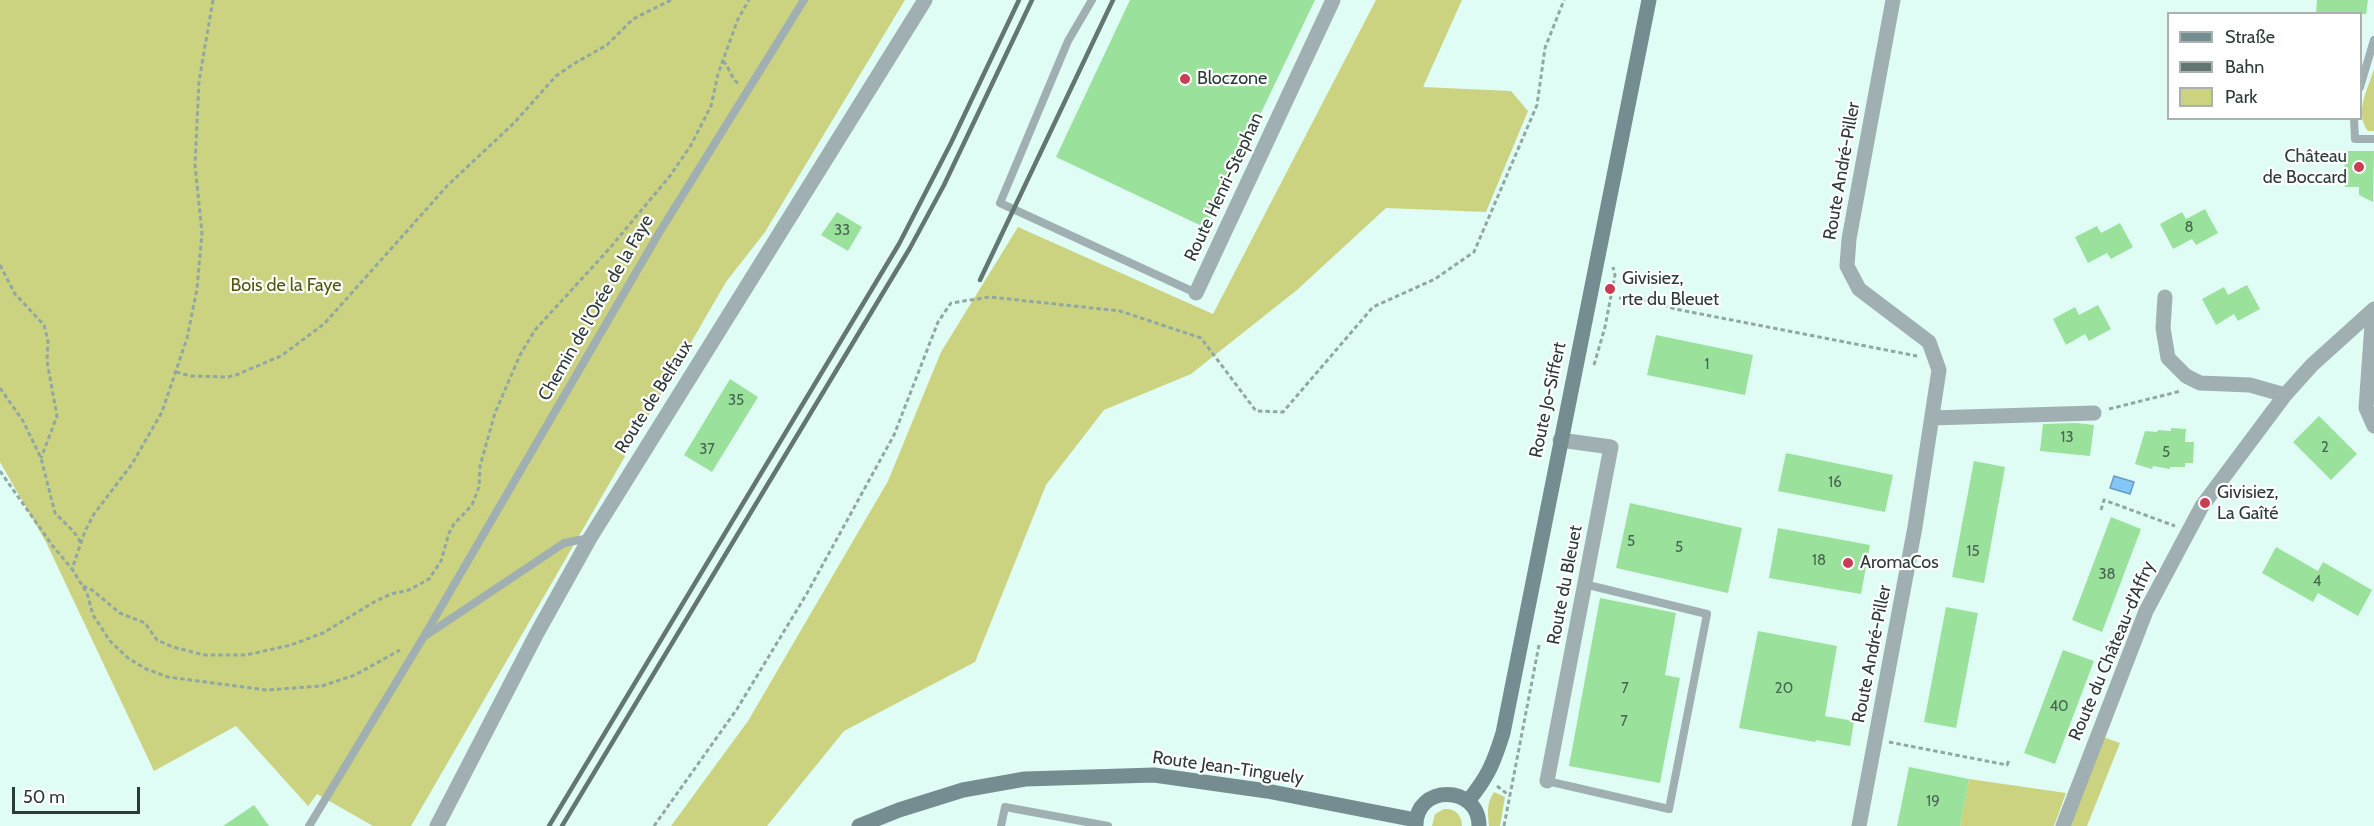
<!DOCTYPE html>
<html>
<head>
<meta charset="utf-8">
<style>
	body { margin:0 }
	#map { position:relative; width:2374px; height:826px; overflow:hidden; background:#dffdf5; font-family:Cabin,sans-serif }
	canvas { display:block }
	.legend { position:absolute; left:2167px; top:12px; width:195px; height:108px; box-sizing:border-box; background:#fff; border:2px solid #abb1af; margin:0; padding:8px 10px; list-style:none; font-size:18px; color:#2d3b38 }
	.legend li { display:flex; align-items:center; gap:12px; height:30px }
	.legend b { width:30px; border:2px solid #abb1af }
	.scale { position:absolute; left:12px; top:787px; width:128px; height:27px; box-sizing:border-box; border:3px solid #2d3b38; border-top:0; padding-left:8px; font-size:18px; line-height:21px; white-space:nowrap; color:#2d3b38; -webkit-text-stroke:4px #fff; paint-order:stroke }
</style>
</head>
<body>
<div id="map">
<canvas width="2374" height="826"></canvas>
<ul class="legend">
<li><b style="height:8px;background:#758d91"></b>Straße</li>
<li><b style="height:8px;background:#637672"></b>Bahn</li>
<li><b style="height:16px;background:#ccd380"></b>Park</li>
</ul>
<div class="scale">50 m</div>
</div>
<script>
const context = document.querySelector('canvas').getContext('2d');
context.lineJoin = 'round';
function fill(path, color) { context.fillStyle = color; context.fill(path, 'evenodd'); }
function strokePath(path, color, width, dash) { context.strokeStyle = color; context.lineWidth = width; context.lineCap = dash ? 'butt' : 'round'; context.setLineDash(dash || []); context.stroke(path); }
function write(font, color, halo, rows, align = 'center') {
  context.font = font + ' Cabin,sans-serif'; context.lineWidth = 4.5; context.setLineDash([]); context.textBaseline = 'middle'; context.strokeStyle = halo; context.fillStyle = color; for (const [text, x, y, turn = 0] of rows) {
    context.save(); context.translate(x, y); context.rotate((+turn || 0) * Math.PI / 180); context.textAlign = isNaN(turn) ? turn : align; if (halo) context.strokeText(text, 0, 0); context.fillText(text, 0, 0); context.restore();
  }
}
const green = new Path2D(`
	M0,0h905l-140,232 -39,50 -315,544h-38l-56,-32 -9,12 -72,-80 -82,45 -108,-229 -46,-80z
	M1376,0h86l-39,87 88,4 17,20 -42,101 -100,-4 -89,82 -106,84 -87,36 -58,75 -71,177 -131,69 -77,95h-96l77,-105 140,-240 53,-129 77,-125 195,87z
	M2374,69v62h-6c-14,-18 0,-42 6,-62z
	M2103,737l17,6 -33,83h-17z
	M1969,779l97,14 -12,33h-94z
	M1494,792l11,5 -5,29h-11c-1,-12 -3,-23 5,-34z
	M1444,809c11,-1 18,6 18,17h-30l3,-12z`);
const water = new Path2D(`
	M2114,476l20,6 -4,12 -20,-6z`);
const building = new Path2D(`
	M1130,0h185l-109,228 -150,-71z
	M2317,0h51l-2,14h-50z
	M2344,151h30l-1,51 -14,-7v-8h-14z
	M2205,209l13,24 -22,12 -4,-6 -19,10 -13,-25 22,-12 4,7z
	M837,212l25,15 -14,24 -27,-16z
	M2120,223l13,24 -22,12 -4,-6 -19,10 -13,-26 22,-11 4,7z
	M2247,285l13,24 -22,12 -4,-7 -18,11 -14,-26 22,-12 4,8z
	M2098,305l13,24 -22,12 -4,-7 -19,11 -13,-26 22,-12 4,8z
	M1656,335l97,20 -8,40 -98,-20z
	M730,379l28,18 -46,75 -28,-17z
	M2319,416l38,38 -26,26 -38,-38z
	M2076,423l18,2 -4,31 -50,-5 3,-27z
	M2171,428l15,1 -1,13h9l-1,21h-8v4h-15v2l-17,-3 -1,3 -17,-5 10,-33 12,1 1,-2 13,1z
	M1786,453l107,22 -8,37 -107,-21z
	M1974,461l31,6 -21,116 -32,-6z
	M1630,503l112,25 -14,65 -112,-25z
	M2111,517l30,12 -39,103 -30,-12z
	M1778,528l92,17 -9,49 -92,-16z
	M2276,547l42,24 5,-9 49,28 -14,26 -40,-23 -5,9 -51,-29z
	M1600,598l76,15 -11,62 15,3 -20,105 -91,-17z
	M1946,607l32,6 -22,115 -32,-6z
	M1758,631l79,15 -12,70 29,5 -4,25 -34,-6 -1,2 -76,-14z
	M2063,650l31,11 -39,103 -31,-11z
	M1909,767l60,12 -9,47h-63z
	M254,805l15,21h-46z`);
const path = new Path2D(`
	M213,0l-14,81 -4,84 7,68 -5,56 -10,49 -25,74 -30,52 -38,50 -9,17 -13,38 15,24 6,22 17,26 18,17 18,11 22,8 98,13 56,-4 33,-11 45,-25
	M723,61c7,7 8,18 16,23
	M0,265l15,29 29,31 4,16 -1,20 10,55 -16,42
	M1619,298l34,3 22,8 242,47
	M1594,365l11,-38 10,-52 -2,-8
	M176,372l15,4 37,1 8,-2 45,-19 43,-32 124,-139 66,-62 42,-47 19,-13 32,-18 26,-26 38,-19
	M0,388l23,33 18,37 14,55 19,19 7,11
	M2109,409l72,-18
	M0,471l52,74 20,24
	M2101,510l3,-10 71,26
	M83,586l9,4 28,23 25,10 12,17 16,7 31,8h42l45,-10 32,-12 51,-31 17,-8 18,-4 20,-11 12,-18 8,-28 5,-9 18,-19 7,-18 1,-21 15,-53 25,-58 15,-25 74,-81 61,-73 21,-31 20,-39 7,-32 20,-55 11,-19
	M1889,742l118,23 2,-5
	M1497,786l13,10
	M654,826l83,-117 69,-114 88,-160 44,-113 13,-19 39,-6 130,14 81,27 55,73 27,1 90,-105 62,-28 39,-27 63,-147 8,-57 19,-48
	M1504,826l35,-181`);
const service = new Path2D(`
	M1092,0l-24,41 -68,162 196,90
	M2360,87l14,-47
	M2354,118l1,21h19
	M425,636l139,-93 26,-5
	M1547,781l122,28 38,-195 -123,-30
	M309,826l114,-188 236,-405 145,-233
	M1001,826l4,-19 103,19`);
const minor = new Path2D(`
	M1196,293l137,-293
	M2165,297l-2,31 5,30 18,18 14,7 50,2 35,10
	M2373,310l-7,98 8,18
	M1932,418l162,-5
	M1547,781l64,-334 -51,-7
	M1859,826l56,-299 24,-157 -10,-28 -70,-53 -12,-23 2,-27 44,-239
	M2063,826l83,-215 56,-105 83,-111 27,-30 62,-56`);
const tertiary = new Path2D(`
	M437,826l100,-193 53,-95 335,-538`);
const secondary = new Path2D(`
	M1468,801c20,-24 26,-39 35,-68l146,-733
	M859,826l40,-16 64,-20 62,-11 129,-4 113,16 149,29
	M1416,826c-1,-42 63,-42 63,0`);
const rail = new Path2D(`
	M980,280l133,-280
	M549,826l350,-582 52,-101 68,-143
	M562,826l348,-578 34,-63 88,-185`);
const markers = [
	[1185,79,6,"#cc3c53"],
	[2359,167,6,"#cc3c53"],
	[1610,289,6,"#cc3c53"],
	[2205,503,6,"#cc3c53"],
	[1848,563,6,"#cc3c53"]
];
const numberNames = [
	["8",2189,228],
	["33",842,231],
	["1",1707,365],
	["35",736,401],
	["13",2067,438],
	["2",2325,448],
	["37",707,450],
	["5",2166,453],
	["16",1835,483],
	["5",1631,542],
	["5",1679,548],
	["15",1973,552],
	["18",1819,561],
	["38",2107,575],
	["4",2317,582],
	["7",1625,689],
	["20",1784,689],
	["40",2059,707],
	["7",1624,722],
	["19",1933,802]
];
const poiNames = [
	["Bloczone",1197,79],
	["Château",2347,157,"right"],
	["de Boccard",2347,178,"right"],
	["Givisiez,",1622,279],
	["rte du Bleuet",1622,300],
	["Givisiez,",2217,493],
	["La Gaîté",2217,514],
	["AromaCos",1860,563]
];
const streetNames = [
	["Route André-Piller",1842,171,-80],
	["Route Henri-Stephan",1224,187,-65],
	["Chemin de l'Orée de la Faye",596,308,-60],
	["Route de Belfaux",654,397,-58],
	["Route Jo-Siffert",1548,400,-78],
	["Route du Bleuet",1565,585,-79],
	["Route du Château-d'Affry",2112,651,-67],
	["Route André-Piller",1872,654,-79],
	["Route Jean-Tinguely",1228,768,8]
];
const parkNames = [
	["Bois de la Faye",286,286]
];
fill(green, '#ccd380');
fill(water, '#84c6f7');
strokePath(water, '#6a9cbe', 1.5);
fill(building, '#9ae29c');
strokePath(path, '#91a8a2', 3, [4.5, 3]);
strokePath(service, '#9fafb2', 8);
strokePath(minor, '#9fafb2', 15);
strokePath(tertiary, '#9fafb2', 15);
strokePath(secondary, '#758d91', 15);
strokePath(rail, '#637672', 4.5);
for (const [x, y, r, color] of markers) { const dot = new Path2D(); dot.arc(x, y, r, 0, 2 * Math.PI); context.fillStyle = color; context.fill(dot); strokePath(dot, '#fff', 2); }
write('15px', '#486551', null, numberNames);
write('18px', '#2d3b38', '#fff', poiNames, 'left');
write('18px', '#2d3b38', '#fff', streetNames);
write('18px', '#52560d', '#fff', parkNames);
</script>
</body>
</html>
